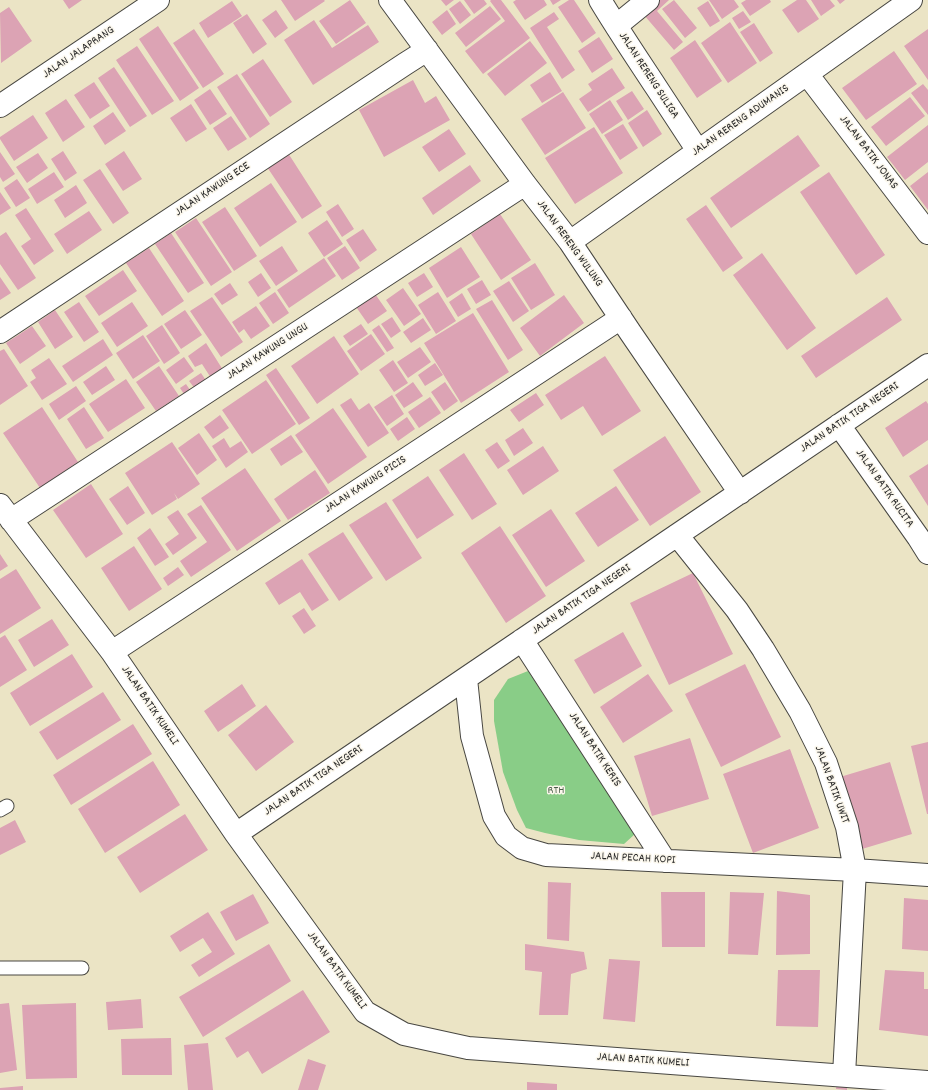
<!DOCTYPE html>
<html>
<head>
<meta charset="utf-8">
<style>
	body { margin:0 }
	canvas { display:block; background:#ebe4c5 }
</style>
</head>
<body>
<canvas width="928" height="1090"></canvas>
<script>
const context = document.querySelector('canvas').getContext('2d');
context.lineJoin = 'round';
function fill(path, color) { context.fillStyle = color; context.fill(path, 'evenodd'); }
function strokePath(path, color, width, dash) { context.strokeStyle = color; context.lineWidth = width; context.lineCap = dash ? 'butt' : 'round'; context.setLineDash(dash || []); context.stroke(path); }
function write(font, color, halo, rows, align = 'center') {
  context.font = font + ' Dekko,sans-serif'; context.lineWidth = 3; context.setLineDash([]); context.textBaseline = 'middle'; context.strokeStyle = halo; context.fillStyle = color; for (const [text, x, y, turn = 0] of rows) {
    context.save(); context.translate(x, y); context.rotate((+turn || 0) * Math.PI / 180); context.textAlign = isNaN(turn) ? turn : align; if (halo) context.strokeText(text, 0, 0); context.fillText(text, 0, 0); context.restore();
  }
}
const green = new Path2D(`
	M528,671l107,163 -11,10 -45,-4 -34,-7 -19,-5 -9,-18 -14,-38 -9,-51v-21l14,-21z`);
const building = new Path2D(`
	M63,0h19l-13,9z
	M281,0h43l1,1 -30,20z
	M350,0l16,23 -30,21 -17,-23z
	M441,0h13l-8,6z
	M464,0h20l3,4 -13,10z
	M491,0h10l29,38 -47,36 -18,-23 40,-30 -15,-20z
	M516,0h28l3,5 -22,15 -12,-18z
	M550,0h11l-8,5z
	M569,0h5l22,33 -14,10 -24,-36z
	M660,0h9l-12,11 26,31 -9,8 -30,-35z
	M674,0l23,28 -12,10 -23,-29z
	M709,0h25l5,7 -17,12z
	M746,0h24l1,2 -21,14 -9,-13z
	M797,0h9l13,19 -21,14 -16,-23z
	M811,0h19l5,6 -14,10z
	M837,0h8l-5,4z
	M232,1l10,15 -34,22 -9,-15z
	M460,1l11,14 -11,9 -11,-15z
	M708,1l12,20 -10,6 -13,-19z
	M490,6l11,13 -35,28 -11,-14z
	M9,7l23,34 -31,22 -1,-50z
	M276,10l12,18 -13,10 -13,-18z
	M447,10l9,14 -14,11 -10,-13z
	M743,11l8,11 -12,7 -7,-11z
	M554,12l5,7 -12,8 28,43 -13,9 -32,-51z
	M247,14l20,30 -14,10 -20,-31z
	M314,20l18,28 36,-23 11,17 -66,43 -29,-45z
	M730,22l27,41 -29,20 -27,-40z
	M754,23l19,30 -13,9 -20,-30z
	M158,26l41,62 -19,13 -41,-62z
	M194,29l30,45 -21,14 -30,-45z
	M928,29v51l-24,-34z
	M599,37l14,22 -21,14 -14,-22z
	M695,40l27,41 -25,17 -27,-40z
	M530,41l17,22 -42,33 -18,-22z
	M137,46l37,55 -22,14 -36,-55z
	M894,51l23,33 -51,36 -24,-32z
	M263,59l29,43 -22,15 -29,-43z
	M114,67l33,49 -17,11 -32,-49z
	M612,68l13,20 -37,24 -9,-13 13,-9 -4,-6z
	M550,72l12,19 -20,12 -12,-18z
	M237,74l33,50 -20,14 -33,-51z
	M413,80l12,23 11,-7 14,24 -66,37 -25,-47z
	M94,82l16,24 -20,13 -16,-24z
	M923,84l5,6v25l-17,-22z
	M210,89l17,25 -17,11 -16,-25z
	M632,91l12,18 -16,11 -12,-19z
	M563,92l23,36 -41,27 -24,-36z
	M910,97l15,19 -39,30 -15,-19z
	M66,99l19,28 -22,15 -18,-29z
	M610,100l13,20 -21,14 -13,-20z
	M191,104l16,25 -21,13 -16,-24z
	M647,110l15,24 -19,13 -15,-24z
	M113,112l13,19 -21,14 -12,-19z
	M33,115l15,23 -34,23 -14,-22v-2z
	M231,116l16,23 -19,12 -15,-23z
	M623,124l15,24 -18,12 -16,-25z
	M928,125v37l-23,18 -18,-23z
	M594,127l29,46 -48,31 -30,-46z
	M449,129l17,25 -27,18 -17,-25z
	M798,135l22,31 -89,62 -21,-30z
	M63,151l14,22 -12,8 -14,-22z
	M124,151l18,28 -19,12 -18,-27z
	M0,152l15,22 -12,8 -3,-5z
	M38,153l10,15 -21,15 -11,-16z
	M288,153l34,53 -20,13 -35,-52z
	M470,165l11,16 -48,34 -11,-17z
	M100,169l29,44 -16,11 -30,-44z
	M54,172l10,15 -27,17 -9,-15z
	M829,172l56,83 -29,20 -56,-83z
	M928,172v38l-18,-24z
	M17,179l13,19 -14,9 -12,-19z
	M271,183l26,39 -37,25 -26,-39z
	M76,185l11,18 -22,15 -11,-18z
	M0,192l11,16 -11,7z
	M338,204l16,25 -12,8 -16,-25z
	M706,205l37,53 -20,14 -37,-53z
	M225,207l32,49 -23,15 -32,-49z
	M26,208l28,43 -20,14 -13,-19 10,-7 -16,-24z
	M89,211l13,19 -35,24 -13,-20z
	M500,214l31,46 -30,20 -30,-46z
	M196,218l36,54 -21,14 -36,-54z
	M327,220l16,24 -19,13 -16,-24z
	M363,229l14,21 -17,12 -14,-22z
	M6,232l30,46 -18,12 -18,-26v-28z
	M171,233l33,50 -16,10 -33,-49z
	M282,246l16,25 -22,15 -17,-25z
	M345,246l15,22 -18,12 -15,-22z
	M461,247l19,30 -33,21 -18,-30z
	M149,248l35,53 -22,15 -36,-53z
	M762,253l54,75 -29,22 -54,-75z
	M324,258l12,18 -47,32 -12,-18z
	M535,263l20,32 -24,15 -20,-32z
	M123,270l14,21 -38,25 -14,-20z
	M261,273l10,15 -13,9 -10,-15z
	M424,273l9,14 -16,10 -9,-14z
	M0,277l11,16 -11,7z
	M482,280l9,15 -15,9 -9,-15z
	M509,281l20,30 -16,11 -20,-31z
	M230,283l8,12 -16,10 -8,-11z
	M403,288l18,26 -17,12 -18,-26z
	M373,291l14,20 -19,13 -14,-20z
	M275,292l14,21 -16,11 -14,-21z
	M438,292l18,29 -20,13 -18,-29z
	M462,293l9,16 -13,8 -9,-15z
	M564,295l20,28 -44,33 -20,-28z
	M212,297l31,45 -22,15 -31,-46z
	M887,297l15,23 -86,58 -15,-22z
	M492,300l31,50 -15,10 -32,-51z
	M79,302l20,30 -15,10 -20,-30z
	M132,302l16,24 -31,21 -16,-24z
	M256,306l14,20 -19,13 -7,-10 -5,4 -7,-11z
	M55,310l18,27 -18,12 -17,-27z
	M185,310l17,25 -21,14 -17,-25z
	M473,313l36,59 -48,31 -37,-60z
	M392,317l9,14 -10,7 -10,-14z
	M423,318l8,12 -20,13 -8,-11z
	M361,324l7,10 -18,12 -7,-10z
	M162,325l18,28 -16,11 -18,-28z
	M379,325l15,23 -7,4 -15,-22z
	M32,326l14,20 -26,18 -14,-21z
	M371,334l14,20 -24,17 -14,-20z
	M143,335l17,26 -27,18 -17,-26z
	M334,336l25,38 -42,30 -26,-38z
	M103,339l10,16 -40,27 -11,-16z
	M206,343l17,27 -12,8 -9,-14 -7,3 -7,-11z
	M420,347l11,15 -23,16 -11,-16z
	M4,349l24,37 -28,19v-54z
	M605,356l36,55 -39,25 -19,-30 -22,14 -16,-25z
	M184,357l10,14 -18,13 -10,-14z
	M49,358l18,26 -25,16 -12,-18 6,-4 -5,-8z
	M393,360l15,23 -14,9 -15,-22z
	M435,363l8,12 -18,11 -7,-11z
	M106,366l9,14 -23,15 -9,-13z
	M159,366l20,30 -23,15 -20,-29z
	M276,368l34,50 -11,7 -33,-50z
	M201,373l6,9 -11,8 -7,-9z
	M126,379l19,29 -37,24 -19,-28z
	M266,380l30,44 -44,30 -30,-44z
	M413,382l10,14 -19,12 -9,-13z
	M445,382l13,19 -14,10 -13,-19z
	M186,384l6,9 -6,4 -6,-9z
	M76,386l10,15 -27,19 -10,-16z
	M536,393l8,12 -25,17 -9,-12z
	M392,395l12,19 -17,12 -13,-19z
	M430,397l11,16 -22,15 -11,-16z
	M351,398l8,12 10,-7 20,30 -21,14 -28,-42z
	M926,401l2,3v36l-25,17 -18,-29z
	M42,407l36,55 -38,26 -37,-55z
	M84,407l20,31 -18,11 -19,-30z
	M333,408l34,49 -39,27 -33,-49z
	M220,415l9,13 -16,11 -9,-12z
	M407,417l8,12 -17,12 -8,-12z
	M523,428l10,15 -19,13 -9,-16z
	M199,433l18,27 -20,15 -19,-27z
	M291,435l12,17 -22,14 -11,-17z
	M665,436l36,56 -51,34 -37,-56z
	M224,438l6,10 11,-7 7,11 -22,16 -14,-22z
	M172,442l28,42 -22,15 -4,-6 3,6 -25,16 -27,-42z
	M497,442l13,19 -12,8 -13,-19z
	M543,446l16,25 -36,24 -16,-25z
	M464,453l33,51 -25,16 -33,-50z
	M928,464v42l-19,-30z
	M245,468l36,53 -44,30 -36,-53z
	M315,470l15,23 -42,27 -14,-21z
	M428,476l26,39 -37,24 -25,-39z
	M91,484l32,50 -37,24 -33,-48z
	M128,486l17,27 -18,12 -18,-26z
	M616,486l23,34 -41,27 -23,-34z
	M386,502l36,56 -36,23 -37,-56z
	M201,505l30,45 -40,27 -11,-16 27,-19 -20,-28z
	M551,509l34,52 -39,26 -34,-52z
	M178,510l19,28 -24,17 -8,-11 14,-10 -12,-17z
	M500,526l46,70 -40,27 -45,-70z
	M150,528l19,29 -14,9 -18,-28z
	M343,532l30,46 -34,23 -31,-47z
	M134,546l28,43 -33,22 -28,-43z
	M0,554l8,12 -8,5z
	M302,559l27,41 -17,11 -12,-19 -21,13 -14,-22z
	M178,567l6,8 -16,11 -5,-8z
	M16,569l25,39 -41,26v-55z
	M693,573l40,81 -64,31 -39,-82z
	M304,608l12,18 -12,8 -12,-18z
	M52,619l17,26 -35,22 -16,-27z
	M623,632l19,34 -48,28 -20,-34z
	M5,635l22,35 -27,17v-49z
	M72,654l21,33 -63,39 -20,-33z
	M745,664l36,73 -60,30 -36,-73z
	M648,674l25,37 -50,32 -23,-36z
	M242,684l14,22 -38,26 -14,-21z
	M103,692l18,28 -64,40 -18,-28z
	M266,705l28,37 -38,29 -28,-36z
	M133,724l19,30 -81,51 -18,-30z
	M690,738l19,61 -57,17 -18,-60z
	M928,742v72h-1l-16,-68z
	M790,749l29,79 -66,25 -30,-79z
	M153,761l27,44 -75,48 -27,-44z
	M890,762l22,72 -50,15 -22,-72z
	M185,814l23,36 -68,43 -23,-36z
	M15,820l11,22 -26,13v-27z
	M548,882l23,1 -2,58 -22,-2z
	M777,891l33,4v59l-34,1z
	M661,892h44v55h-43z
	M730,892l34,1 -6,62 -30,-1z
	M253,894l16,29 -33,18 -16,-29z
	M904,898l24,2v51l-26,-2z
	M208,912l27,42 -36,23 -8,-12 21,-13 -9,-14 -23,14 -10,-16z
	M269,944l22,37 -88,56 -24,-40z
	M525,944l59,8 3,17 -16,5 -3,41h-29l3,-43 -17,-2z
	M609,959l31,2 -5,61 -32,-3z
	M778,970h42l-2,57 -42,-1z
	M885,970l39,2v17h4v47l-49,-6z
	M303,990l27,42 -68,42 -14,-23 -11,7 -12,-20z
	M141,999l2,29 -35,2 -2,-28z
	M9,1003l8,67 -17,3v-69z
	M76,1003l1,75 -51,1 -4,-74z
	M171,1038l1,37h-50l-1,-36z
	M208,1043l5,47h-25l-4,-45z
	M308,1059l18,6 -8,25h-20z
	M837,1079l10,1v10l-11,-1z
	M527,1082l30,2v6h-30z
	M23,1086v4h-23v-2z`);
const lane = new Path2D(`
	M0,810l7,-4
	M0,968h82`);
const street = new Path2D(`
	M390,0l135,184 45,58 60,90 110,161
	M600,0c18,30 37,58 56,87 14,21 28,43 42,64
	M616,26l32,-26
	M807,74l121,159
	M0,106l158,-106
	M570,242l341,-242
	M0,332l405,-268 22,-14
	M839,425l79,112 10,16
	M0,505l112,147 124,182 129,178 39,22 64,14 460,34
	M11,520l514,-336
	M677,535l60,75 26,39 37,62 26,52 21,64 8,43 -11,205
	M522,640l143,221
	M112,652l509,-334
	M466,679l6,57 22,80 12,20 16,12 24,7 309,15 73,5
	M236,834l692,-469`);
const streetNames = [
	["JALAN JALAPRANG",79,53,-34],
	["JALAN RERENG SULIGA",648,76,57],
	["JALAN RERENG ADUMANIS",741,121,-35],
	["JALAN BATIK JONAS",868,153,53],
	["JALAN KAWUNG ECE",213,190,-34],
	["JALAN RERENG WULUNG",569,244,54],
	["JALAN KAWUNG UNGU",268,352,-33],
	["JALAN BATIK TIGA NEGERI",850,418,-34],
	["JALAN KAWUNG PICIS",366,485,-33],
	["JALAN BATIK RUCITA",884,489,55],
	["JALAN BATIK TIGA NEGERI",582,600,-34],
	["JALAN BATIK KUMELI",149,706,56],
	["JALAN BATIK KERIS",594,750,57],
	["JALAN BATIK TIGA NEGERI",314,781,-34],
	["JALAN BATIK UWIT",831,785,70],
	["JALAN PECAH KOPI",633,859,3],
	["JALAN BATIK KUMELI",336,971,54],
	["JALAN BATIK KUMELI",643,1061,4]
];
const parkNames = [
	["RTH",556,791]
];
fill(green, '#89cd87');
fill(building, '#dca3b4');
strokePath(lane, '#484742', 15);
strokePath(street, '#484742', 24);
strokePath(lane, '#fff', 13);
strokePath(street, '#fff', 22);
write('12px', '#2b2b2b', '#fbf7ec', streetNames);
write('12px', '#475c47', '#fbf7ec', parkNames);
</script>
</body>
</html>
